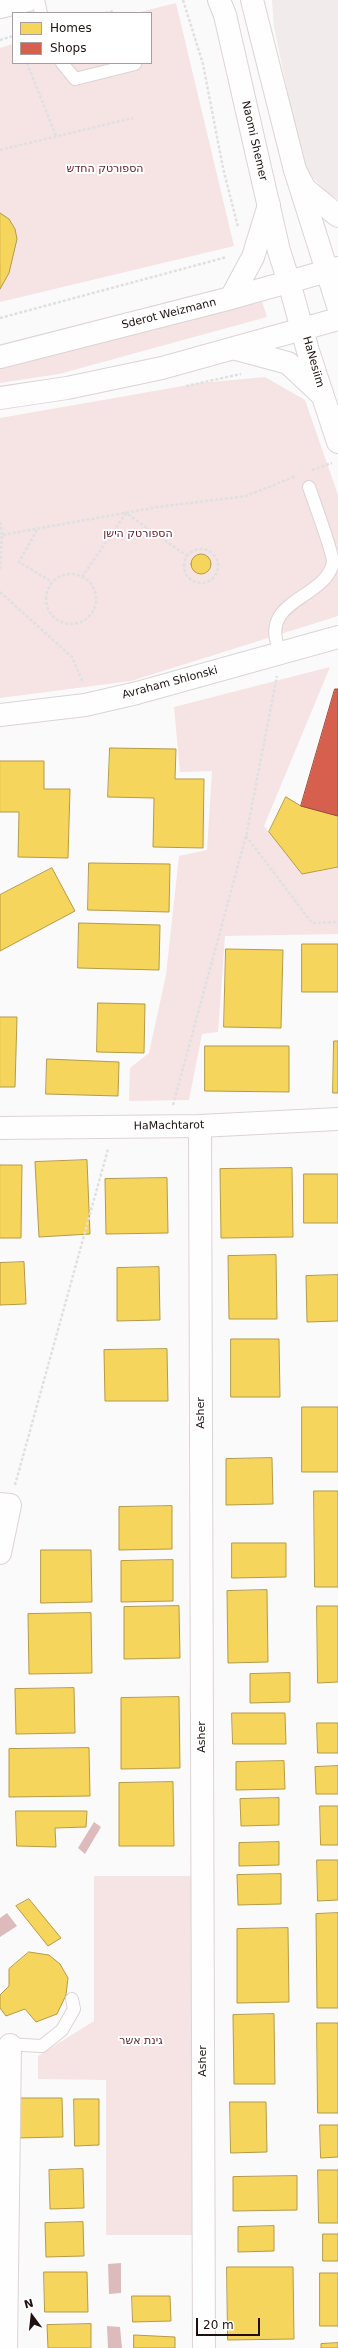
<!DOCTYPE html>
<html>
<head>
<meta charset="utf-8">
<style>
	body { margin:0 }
	#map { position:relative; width:338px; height:2348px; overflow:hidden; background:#fafafa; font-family:"DejaVu Sans",sans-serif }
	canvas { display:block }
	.legend { position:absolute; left:12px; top:12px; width:140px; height:52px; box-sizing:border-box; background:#fff; border:1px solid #a59fa0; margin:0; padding:5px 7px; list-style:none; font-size:12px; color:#1e1011 }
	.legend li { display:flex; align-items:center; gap:8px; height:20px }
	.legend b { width:20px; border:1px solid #a59fa0 }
	.north { position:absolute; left:12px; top:2296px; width:40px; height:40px; -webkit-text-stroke:3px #fff; paint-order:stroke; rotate:345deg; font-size:11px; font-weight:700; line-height:16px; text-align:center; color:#1e1011 }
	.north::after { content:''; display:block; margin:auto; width:14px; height:18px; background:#1e1011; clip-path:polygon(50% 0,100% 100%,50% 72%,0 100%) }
	.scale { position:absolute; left:196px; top:2318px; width:64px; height:18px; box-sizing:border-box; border:2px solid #1e1011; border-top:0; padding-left:5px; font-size:12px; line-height:14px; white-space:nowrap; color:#1e1011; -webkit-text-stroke:3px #fff; paint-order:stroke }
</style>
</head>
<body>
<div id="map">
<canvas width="338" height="2348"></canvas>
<ul class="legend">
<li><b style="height:11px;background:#f6d55c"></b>Homes</li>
<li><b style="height:11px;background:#d6604d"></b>Shops</li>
</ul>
<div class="north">N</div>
<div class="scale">20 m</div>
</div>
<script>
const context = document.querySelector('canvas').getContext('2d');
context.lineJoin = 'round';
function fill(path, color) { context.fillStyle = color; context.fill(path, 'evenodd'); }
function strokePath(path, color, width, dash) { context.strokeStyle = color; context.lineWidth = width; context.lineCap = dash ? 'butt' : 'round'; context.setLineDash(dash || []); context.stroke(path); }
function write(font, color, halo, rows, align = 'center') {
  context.font = font + ' "DejaVu Sans","Noto Sans Hebrew",sans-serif'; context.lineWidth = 4; context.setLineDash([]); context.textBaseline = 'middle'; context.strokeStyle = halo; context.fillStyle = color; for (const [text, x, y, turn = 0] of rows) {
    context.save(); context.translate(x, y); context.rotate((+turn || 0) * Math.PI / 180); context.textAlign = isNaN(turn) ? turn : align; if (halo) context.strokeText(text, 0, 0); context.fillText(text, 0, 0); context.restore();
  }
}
const built = new Path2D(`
	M272,0h66v199l-12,-7 -21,-23 -7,-26 -24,-116z`);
const green = new Path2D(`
	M176,3l58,243 -234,56v-254l13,-4v19h138v-50h-15z
	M261,298l6,19 -208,57 -59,9v-18z
	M265,377l40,23 33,95v121l-207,65 -131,17v-280l200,-35z
	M330,667l-66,159 38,48 36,-6v66l-113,2 -7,96 -16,2 -13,66 -60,1 1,-33 19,-15 17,-78 13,-119 28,-6 5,-79 -32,1 -6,-65z
	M94,1876h98v359h-86v-155l-68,-1v-23l56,-35z`);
const water = new Path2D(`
	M94,1822l7,5 -16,27 -7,-6z
	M7,1913l10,13 -17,11v-19z
	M121,2263v30l-12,1 -1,-30z
	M107,2326l13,1 2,21h-14z`);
const homes = new Path2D(`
	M0,213l9,6 6,10 2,10 -8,34 -9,16z
	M191 564a10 10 0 1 1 20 0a10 10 0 1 1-20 0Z
	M110,748l66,1 -1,30h29l-1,69 -50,-1 1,-49 -46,-1z
	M0,761h44v28h26l-2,69 -50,-1 1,-45h-19z
	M286,797l15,9 37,10v51l-36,7 -33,-42z
	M89,863l81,1 -1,48 -81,-2z
	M52,868l23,43 -75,40v-56z
	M79,923l81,2 -1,45 -81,-2z
	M302,944h36v48h-36z
	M226,949l57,1 -2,78 -57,-1z
	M98,1003l47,1 -1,49 -47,-1z
	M0,1017h17l-2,70h-15z
	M334,1041h4v52h-5z
	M205,1046h84v46l-84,-1z
	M47,1059l72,3 -1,34 -72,-2z
	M87,1160l3,74 -51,3 -4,-75z
	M0,1165h22l-1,73h-21z
	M292,1168l1,69 -72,1 -1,-69z
	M304,1174h34v49h-34z
	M167,1178l1,55 -62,1 -1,-55z
	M276,1255l1,64h-48l-1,-63z
	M24,1262l2,42 -26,1v-42z
	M159,1267l1,53 -43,1v-53z
	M338,1275v46l-31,1 -1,-46z
	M231,1339h48l1,58h-49z
	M167,1349l1,52h-63l-1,-51z
	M302,1407h36v65h-36z
	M272,1458l1,46 -47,1v-46z
	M314,1491h24v96h-23z
	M172,1506v43l-53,1v-43z
	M232,1543h54v34l-54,1z
	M41,1550h50l1,52 -51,1z
	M173,1560v41l-52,1v-41z
	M267,1590l1,72 -40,1 -1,-72z
	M179,1606l1,52 -56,1v-52z
	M317,1606h21v76l-20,1z
	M91,1613l1,60 -63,1 -1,-60z
	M290,1673v29l-40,1v-29z
	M74,1688l1,45 -59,1 -1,-45z
	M179,1697l1,71 -59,1v-71z
	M232,1713h53l1,31h-53z
	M317,1723h21v30h-20z
	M89,1748l1,48 -81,1v-48z
	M284,1761l1,28 -49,1v-28z
	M338,1766v28h-22l-1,-27z
	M173,1782l1,64h-55v-63z
	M279,1798v27l-38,1 -1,-27z
	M320,1806h18v39h-17z
	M16,1811h71l-1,16 -31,1 1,19 -39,-1z
	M279,1842v23l-40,1v-23z
	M317,1860h21v40l-20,1z
	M281,1874v30l-43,1 -1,-30z
	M29,1899l32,39 -13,8 -32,-40z
	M338,1913v95h-21l-1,-94z
	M288,1928l1,74 -52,1v-74z
	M29,1952l20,3 11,9 8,14 -2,17 -9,19 -21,8 -11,-13 -19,7 -6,-8v-13l9,-9v-17z
	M274,2014l1,70h-41l-1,-69z
	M317,2023h21v90h-20z
	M15,2098h47l1,39 -48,1z
	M74,2099h25v46l-24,1z
	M230,2102h36l1,50 -36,1z
	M320,2125h18v32l-17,1z
	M83,2169l1,39 -34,1 -1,-39z
	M318,2170h20v53h-19z
	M297,2176v34l-64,1v-34z
	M83,2222l1,34 -38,1 -1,-34z
	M274,2226v25l-36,1v-25z
	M323,2234h15v27h-15z
	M227,2267h66l1,72 -66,1z
	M44,2272h43l1,40h-43z
	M320,2273h18v53h-18z
	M132,2296h38l1,25 -38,1z
	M91,2324v24h-43l-1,-23z
	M134,2335l41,2v11h-41z
	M338,2343v5h-17v-4z`);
const shops = new Path2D(`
	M335,689h3v127l-37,-10z`);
const path = new Path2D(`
	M183,0l20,64 20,104 15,59
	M105,13l9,-2
	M0,40l13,-4
	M27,63l29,73
	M0,150l133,-32
	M0,318l227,-61
	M186,386l55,-12
	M312,470l20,-7
	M0,522l2,13
	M37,530l-18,32 33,20
	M184 566a17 17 0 1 1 34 0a17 17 0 1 1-34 0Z
	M0,569l2,-34 156,-28 88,-11 50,-20
	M46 599a25 25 0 1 1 50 0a25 25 0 1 1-50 0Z
	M82,577l44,-64 61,43
	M0,592l72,65 11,26
	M246,836l66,87 26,-1
	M173,1105l73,-269 31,-160
	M15,1485l93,-336`);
const lane = new Path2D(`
	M38,0l3,13
	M62,63l13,16 60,-15
	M281,654c-26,-55 43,-53 52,-91 1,-8 -20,-64 -24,-76
	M5,2044l37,2 20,-16 12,-21 -2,-10`);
const street = new Path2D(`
	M219,0l6,15 54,236 10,31
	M252,0l43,170 32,101
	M0,7l28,-7
	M0,715l85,-10 52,-12 201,-56
	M200,1126l4,1222
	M0,1504l10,1 -10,48
	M6,2348l4,-303`);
const secondary = new Path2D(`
	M295,170l10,19 33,27
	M327,271l11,35
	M289,282l19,69 30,91
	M231,298l22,-41 16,-52
	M236,349l52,14 33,31
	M0,357l231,-59 107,-30
	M0,398l67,-10 95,-20 176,-49
	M0,1128l200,-2 138,-7`);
const streetNames = [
	["Naomi Shemer",254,141,77],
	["Sderot Weizmann",169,314,-14],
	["HaNesiim",313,362,74],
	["Avraham Shlonski",170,683,-15],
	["HaMachtarot",169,1126,-1],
	["Asher",201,1413,-90],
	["Asher",202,1737,-90],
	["Asher",203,2061,-90]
];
const parkNames = [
	["הספורטק החדש",105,169],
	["הספורטק הישן",138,534],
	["גינת אשר",141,2041]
];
fill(built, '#f2ebeb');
fill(green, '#f6e3e4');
fill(water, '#ddbbbc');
fill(homes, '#f6d55c');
strokePath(homes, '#b59a46', 1);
fill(shops, '#d6604d');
strokePath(shops, '#9f483b', 1);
strokePath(lane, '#dcd4d4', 14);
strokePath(street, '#dcd4d4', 24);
strokePath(secondary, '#dcd4d4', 24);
strokePath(path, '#e0e0e0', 2.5, [3, 2]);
strokePath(lane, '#fefefe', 12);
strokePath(street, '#fefefe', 22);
strokePath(secondary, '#fefefe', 22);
write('11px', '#1e1011', '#fff', streetNames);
write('11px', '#591c24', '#fff', parkNames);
</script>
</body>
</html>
